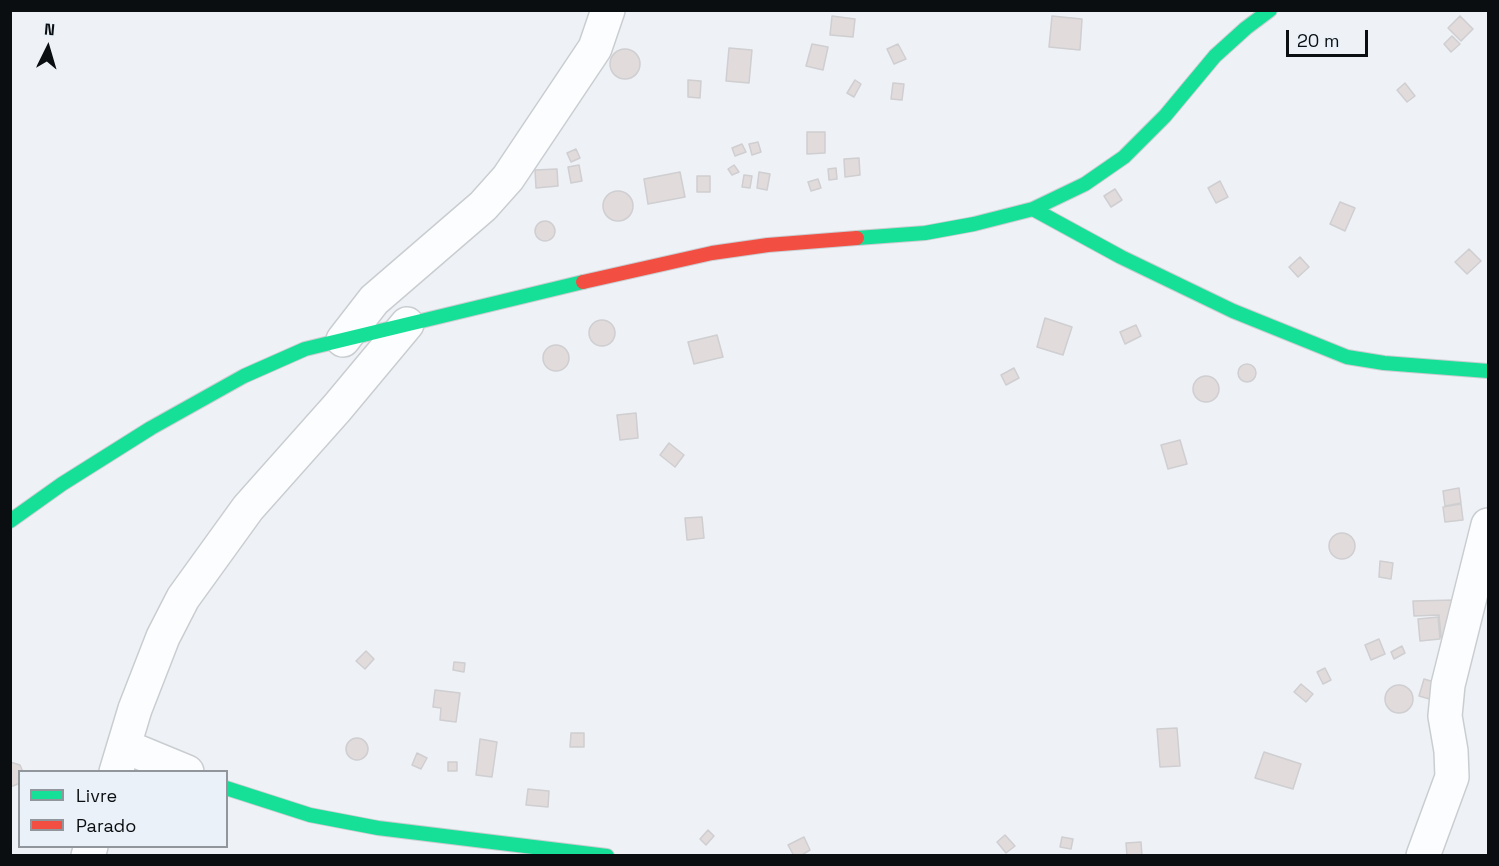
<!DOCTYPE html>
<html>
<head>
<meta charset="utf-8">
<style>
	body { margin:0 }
	#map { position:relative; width:1499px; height:866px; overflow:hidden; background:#eef1f6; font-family:"Space Grotesk",sans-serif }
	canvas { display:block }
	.frame { position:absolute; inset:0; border:12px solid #0b0e10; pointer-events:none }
	.legend { position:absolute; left:18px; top:770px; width:210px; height:78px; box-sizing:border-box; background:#eaf1f9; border:2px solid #91969c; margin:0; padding:8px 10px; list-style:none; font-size:18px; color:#0b0e10 }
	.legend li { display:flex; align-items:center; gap:12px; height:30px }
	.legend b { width:30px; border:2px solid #91969c }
	.north { position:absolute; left:18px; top:18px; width:60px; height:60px; -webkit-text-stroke:4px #eaf1f9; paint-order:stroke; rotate:5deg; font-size:16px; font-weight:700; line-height:24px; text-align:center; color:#0b0e10 }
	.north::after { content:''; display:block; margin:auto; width:21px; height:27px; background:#0b0e10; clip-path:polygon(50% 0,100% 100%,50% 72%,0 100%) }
	.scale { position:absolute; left:1286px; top:30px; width:82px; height:27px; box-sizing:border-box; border:3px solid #0b0e10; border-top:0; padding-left:8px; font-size:18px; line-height:21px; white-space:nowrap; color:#0b0e10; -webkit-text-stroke:4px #eaf1f9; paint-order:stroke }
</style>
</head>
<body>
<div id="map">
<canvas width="1499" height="866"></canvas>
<div class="frame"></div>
<ul class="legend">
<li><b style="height:8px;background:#16e098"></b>Livre</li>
<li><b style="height:8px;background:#f24e42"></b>Parado</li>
</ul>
<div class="north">N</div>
<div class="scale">20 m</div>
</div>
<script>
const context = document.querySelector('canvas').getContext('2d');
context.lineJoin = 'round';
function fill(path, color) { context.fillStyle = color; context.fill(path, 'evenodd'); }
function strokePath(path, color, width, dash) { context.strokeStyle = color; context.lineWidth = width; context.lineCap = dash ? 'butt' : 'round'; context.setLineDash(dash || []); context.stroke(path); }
const building = new Path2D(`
	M832,16l23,3 -2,18 -23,-2z
	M1052,16l30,3 -2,31 -31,-3z
	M1460,16l13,13 -12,12 -13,-13z
	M1452,36l8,8 -9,8 -7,-8z
	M812,44l16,3 -5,23 -17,-4z
	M898,44l8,15 -12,5 -7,-15z
	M729,48l23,2 -3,33 -23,-2z
	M610 64a15 15 0 1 1 30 0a15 15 0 1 1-30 0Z
	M688,80l13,1 -1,17 -12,-1z
	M855,80l6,4 -7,13 -7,-4z
	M893,83l11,1 -2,16 -11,-1z
	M1405,83l10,13 -8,6 -10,-12z
	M807,132h18v21l-18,1z
	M758,142l3,10 -9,3 -3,-11z
	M742,144l4,8 -11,4 -3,-8z
	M576,149l4,9 -9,4 -4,-9z
	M859,158l1,17 -15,2 -1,-18z
	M579,165l3,16 -11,2 -3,-16z
	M734,165l5,7 -7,3 -4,-6z
	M836,168l1,11 -8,1 -1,-11z
	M557,169l1,17 -22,2 -1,-18z
	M680,172l5,25 -37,7 -4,-25z
	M759,172l11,2 -3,16 -10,-2z
	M744,175l8,1 -2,12 -8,-1z
	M697,176h13v16h-13z
	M818,179l3,9 -10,3 -3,-9z
	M1220,181l8,16 -12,6 -8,-15z
	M1115,189l7,11 -11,7 -7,-11z
	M603 206a15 15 0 1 1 30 0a15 15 0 1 1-30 0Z
	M1340,202l15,6 -10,23 -15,-7z
	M535 231a10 10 0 1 1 20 0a10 10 0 1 1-20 0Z
	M1469,249l12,12 -14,13 -12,-12z
	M1300,257l9,10 -11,10 -9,-10z
	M1045,318l27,9 -9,28 -26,-8z
	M589 333a13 13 0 1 1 26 0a13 13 0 1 1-26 0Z
	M1136,325l5,11 -16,8 -5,-12z
	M717,335l6,22 -29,7 -6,-22z
	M543 358a13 13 0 1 1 26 0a13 13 0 1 1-26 0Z
	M1238 373a9 9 0 1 1 18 0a9 9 0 1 1-18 0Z
	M1014,368l5,10 -13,7 -5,-10z
	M1193 389a13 13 0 1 1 26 0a13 13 0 1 1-26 0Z
	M636,413l2,25 -18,2 -3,-25z
	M1180,440l7,24 -19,5 -7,-24z
	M669,443l15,12 -9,12 -15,-12z
	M1459,488l2,15 -16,3 -2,-15z
	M1461,504l2,16 -18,2 -2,-15z
	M702,517l2,21 -17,2 -2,-22z
	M1329 546a13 13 0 1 1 26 0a13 13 0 1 1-26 0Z
	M1380,561l13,2 -2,16 -12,-2z
	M1455,600l-4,37h-10l-2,-22 -25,1 -1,-15z
	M1438,617l2,22 -20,2 -2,-22z
	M1379,639l6,15 -14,6 -6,-15z
	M1402,646l3,7 -11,6 -3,-7z
	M366,651l8,8 -9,10 -9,-8z
	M454,662l11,1 -1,9 -11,-2z
	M1325,668l6,12 -8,4 -6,-12z
	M1424,679l14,4 -5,17 -14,-4z
	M1301,684l12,10 -7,8 -12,-10z
	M1385 699a14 14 0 1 1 28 0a14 14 0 1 1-28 0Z
	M435,690l25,3 -4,29 -16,-2 1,-12 -8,-1z
	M1177,728l3,38 -20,1 -3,-38z
	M571,733h13v14h-14z
	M346 749a11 11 0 1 1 22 0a11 11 0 1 1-22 0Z
	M480,739l17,3 -5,35 -16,-2z
	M1264,752l37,12 -8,25 -38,-11z
	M417,753l10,5 -6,11 -9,-4z
	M10,762l10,3 3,7h-3v11l-7,3h-3z
	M448,762h9v9h-9z
	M528,789l21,2 -1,16 -22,-2z
	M708,830l6,6 -8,9 -6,-6z
	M1005,835l10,11 -9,7 -9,-11z
	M804,837l6,13 -10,6h-6l-6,-11z
	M1062,837l11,2 -2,10 -11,-2z
	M1141,842l1,14h-15l-1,-13z`);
const street = new Path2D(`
	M343,340l31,-40 109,-94 25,-28 87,-130 13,-38
	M124,746l63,26
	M116,772l19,-63 28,-72 20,-39 65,-90 89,-100 70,-84
	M88,856l3,-10
	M1423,856l29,-79 -1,-26 -6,-35 3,-31 40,-160`);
const fast = new Path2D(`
	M1033,209l88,48 112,54 114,46 37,6 104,8
	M857,238l68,-5 49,-9 59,-15 52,-25 39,-27 41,-41 50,-60 31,-28 24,-18
	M10,521l52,-37 89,-56 93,-52 61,-27 278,-67
	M226,788l84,27 68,13 229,28`);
const jam = new Path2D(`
	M583,282l129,-29 56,-8 89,-7`);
fill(building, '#e1dbdc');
strokePath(building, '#cfced0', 1.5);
strokePath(street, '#cacdd0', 36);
strokePath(fast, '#cacdd0', 16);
strokePath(jam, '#cacdd0', 16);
strokePath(street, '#fcfdfe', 33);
strokePath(fast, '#16e098', 14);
strokePath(jam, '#f24e42', 14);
</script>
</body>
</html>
